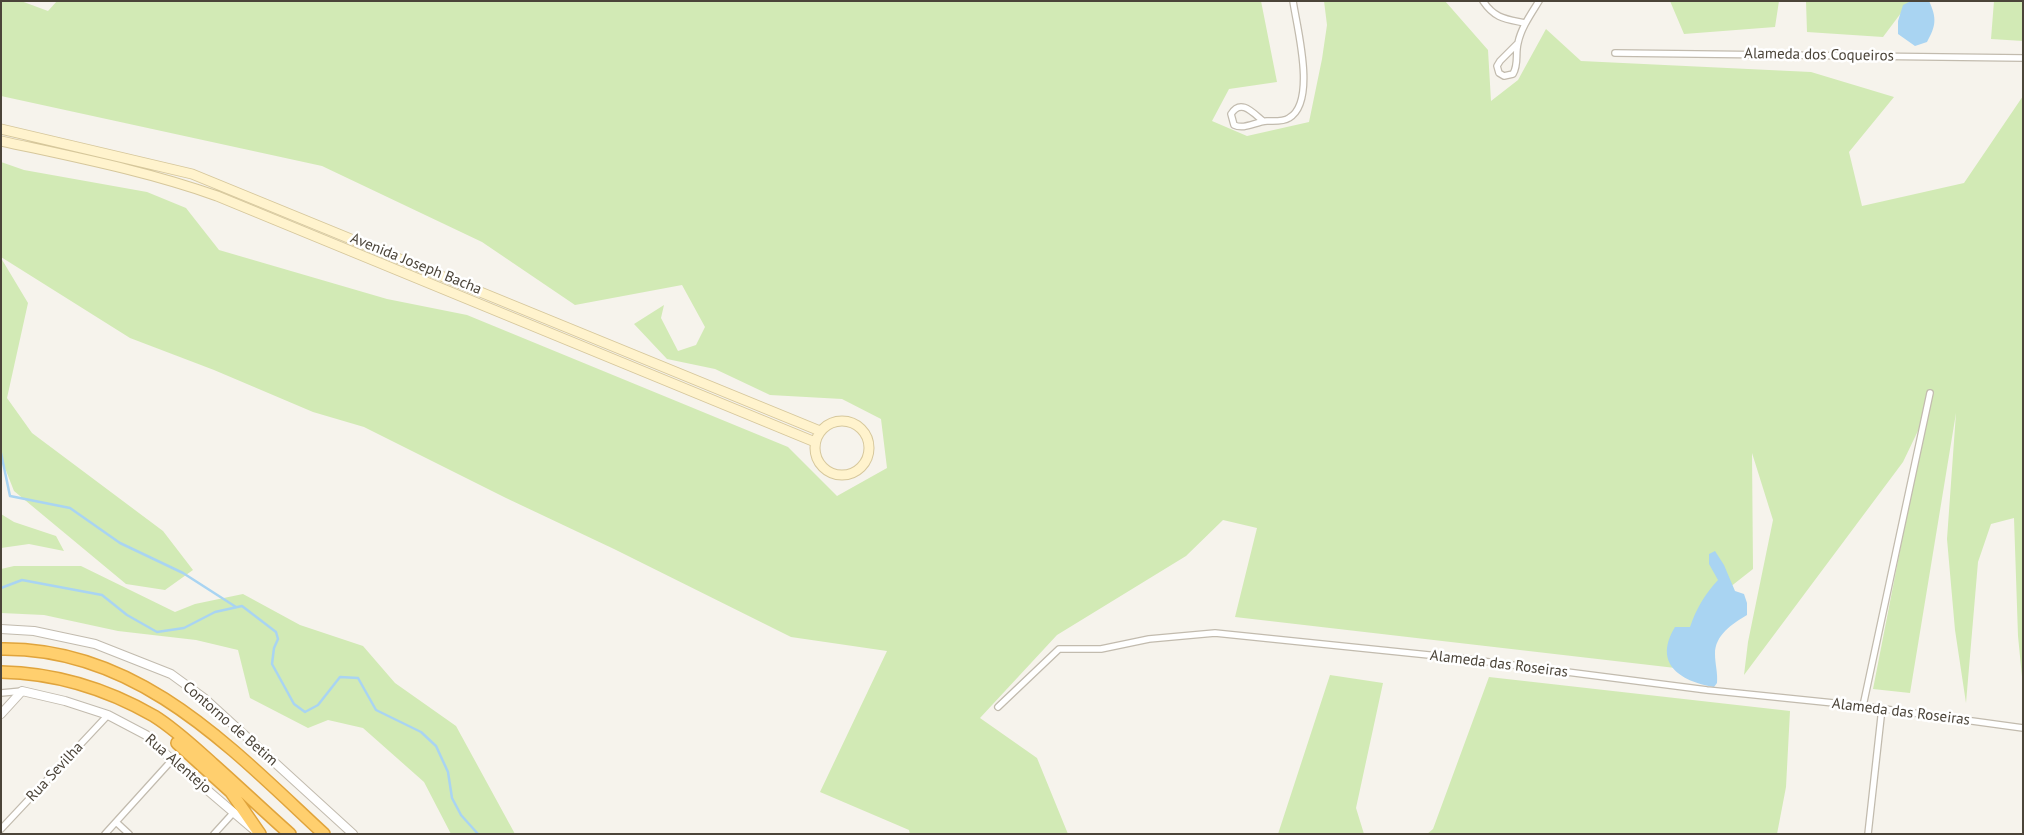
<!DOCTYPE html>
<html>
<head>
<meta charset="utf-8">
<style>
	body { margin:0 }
	#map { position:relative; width:2024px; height:835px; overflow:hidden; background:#f6f3ec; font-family:"PT Sans",sans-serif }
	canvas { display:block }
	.frame { position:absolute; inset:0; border:2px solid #4b4439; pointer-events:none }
</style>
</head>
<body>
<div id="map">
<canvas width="2024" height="835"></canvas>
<div class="frame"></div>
</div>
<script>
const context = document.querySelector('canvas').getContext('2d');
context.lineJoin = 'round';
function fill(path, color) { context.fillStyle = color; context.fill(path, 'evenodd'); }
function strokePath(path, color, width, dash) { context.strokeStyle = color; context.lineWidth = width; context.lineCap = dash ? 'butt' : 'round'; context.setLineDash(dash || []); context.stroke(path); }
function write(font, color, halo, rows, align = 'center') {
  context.font = font + ' "PT Sans",sans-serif'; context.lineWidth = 5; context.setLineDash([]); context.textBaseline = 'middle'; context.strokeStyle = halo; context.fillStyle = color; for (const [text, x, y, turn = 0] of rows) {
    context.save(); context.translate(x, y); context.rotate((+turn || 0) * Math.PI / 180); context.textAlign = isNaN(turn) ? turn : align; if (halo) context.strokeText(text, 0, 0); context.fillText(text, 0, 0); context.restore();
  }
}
const green = new Path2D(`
	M2,1h19l27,10 9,-10h1204l16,81 -48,7 -17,32 35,15 62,-14 13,-63 5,-34 -3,-24h121l43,49 3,51 27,-21 28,-51 35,32 230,11 83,25 -45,55 13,54 102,-23 59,-87v591l-5,-51 -4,-118 -23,6 -13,38 -12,141 -11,-73 -8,-91 9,-126 -46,280 -37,-4 54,-277 -24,50 -159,213 4,-33 25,-122 -21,-67 1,116 -42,33 -27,67 -449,-52 22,-89 -34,-8 -37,36 -129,79 -77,83 57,40 31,76h-158l-1,-4 -89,-38 67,-141 -96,-14 -177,-88 -108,-51 -142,-71 -51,-15 -99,-42 -84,-32 -129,-81v-95l23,8 123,22 39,16 33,42 168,49 80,16 321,132 49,49 50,-28 -6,-49 -39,-20 -72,-4 -55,-26 -48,-10 -33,-35 30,-19 -3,13 17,33 18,-6 9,-18 -23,-42 -107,20 -93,-63 -160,-76 -321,-70z
	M1670,1h109l-4,26 -91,7z
	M1806,1h104l-27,36 -76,-5z
	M1994,1h29v40l-32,-2z
	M1,258l27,45 -21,95 25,35 131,98 30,39 -28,20 -39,-6 -112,-93 -13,-33z
	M1,514l13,8 42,14 8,15 -35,-7 -28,4z
	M14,566h67l94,46 20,-8 48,-10 57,31 63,21 32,37 61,43 59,108h-64l-27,-52 -61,-54 -35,-8 -20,8 -58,-30 -12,-48 -42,-10 -78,-9 -74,-16 -43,-2v-44z
	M1330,675l53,8 -27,125 8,26h-86z
	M1489,677l301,34 -4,76 -9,47h-350l6,-5z`);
const water = new Path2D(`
	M1911,1h18c8,17 7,25 -2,41l-12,4 -17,-12v-13l5,-16z
	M1715,551l9,14 11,26 9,3 3,9v12c-15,9 -32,20 -32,39 0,10 3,19 2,29l-3,4c-35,-6 -61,-24 -39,-60h15c6,-18 15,-33 28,-47l-9,-16v-10z`);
const stream = new Path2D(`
	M1,453l9,43 60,12 50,35 63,30 53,34
	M1,588l21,-8 80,15 25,20 30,17 27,-4 31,-16 27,-6 34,26 2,7 -4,9 -2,16 22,40 11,8 13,-7 22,-28 18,1 18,32 45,22 15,14 12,26 4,26 9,17 17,19`);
const minor = new Path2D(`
	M1483,1c12,18 23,18 42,22
	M1517,44l-17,17 -3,5 2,7 5,3 9,-2c6,-10 2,-20 5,-31 3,-15 13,-29 21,-42
	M1615,53l408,5
	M1263,121c-10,-8 -22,-23 -32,-7l3,11c10,5 21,-3 33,-4 7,0 16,1 22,-3 28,-16 8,-90 4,-117
	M1,693l21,-2
	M1863,706l67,-313
	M998,707l61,-58h42l48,-10 66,-6 243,25 249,32 156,16 160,22
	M116,822l13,12
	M1,829l107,-114
	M105,834l67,-74
	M214,834l20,-22
	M1868,834l14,-126`);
const tertiary = new Path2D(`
	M1,629l33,2 61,13 76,30 33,24 149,136
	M1,714l21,-23 43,10 43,14 38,20 26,25 81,69`);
const secondary = new Path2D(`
	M1,129l191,45 628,257
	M1,141c73,16 146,30 216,55l598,246
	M815 448a27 27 0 1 1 54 0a27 27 0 1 1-54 0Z`);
const motorway = new Path2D(`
	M1,649c137,-2 230,99 323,185
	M1,672c54,1 106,17 153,44 21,13 41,32 59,48 26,23 51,47 77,70
	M177,743l54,49 29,42`);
const streetNames = [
	["Alameda dos Coqueiros",1819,55,1],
	["Avenida Joseph Bacha",416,264,22],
	["Alameda das Roseiras",1499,664,7],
	["Alameda das Roseiras",1901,712,7],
	["Contorno de Betim",230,724,41],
	["Rua Alentejo",178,764,41],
	["Rua Sevilha",55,772,-47]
];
fill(green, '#d2eab5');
fill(water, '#a9d4f2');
strokePath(stream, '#a9d4f2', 2.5);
strokePath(minor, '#c2bbae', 8);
strokePath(tertiary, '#c2bbae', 10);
strokePath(secondary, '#d6c79b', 11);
strokePath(motorway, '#e0a43c', 14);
strokePath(minor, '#fff', 5.5);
strokePath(tertiary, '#fff', 8);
strokePath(secondary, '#fff3cd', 9);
strokePath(motorway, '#ffcf6e', 11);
write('15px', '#4b4439', '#fff', streetNames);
</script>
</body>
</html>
